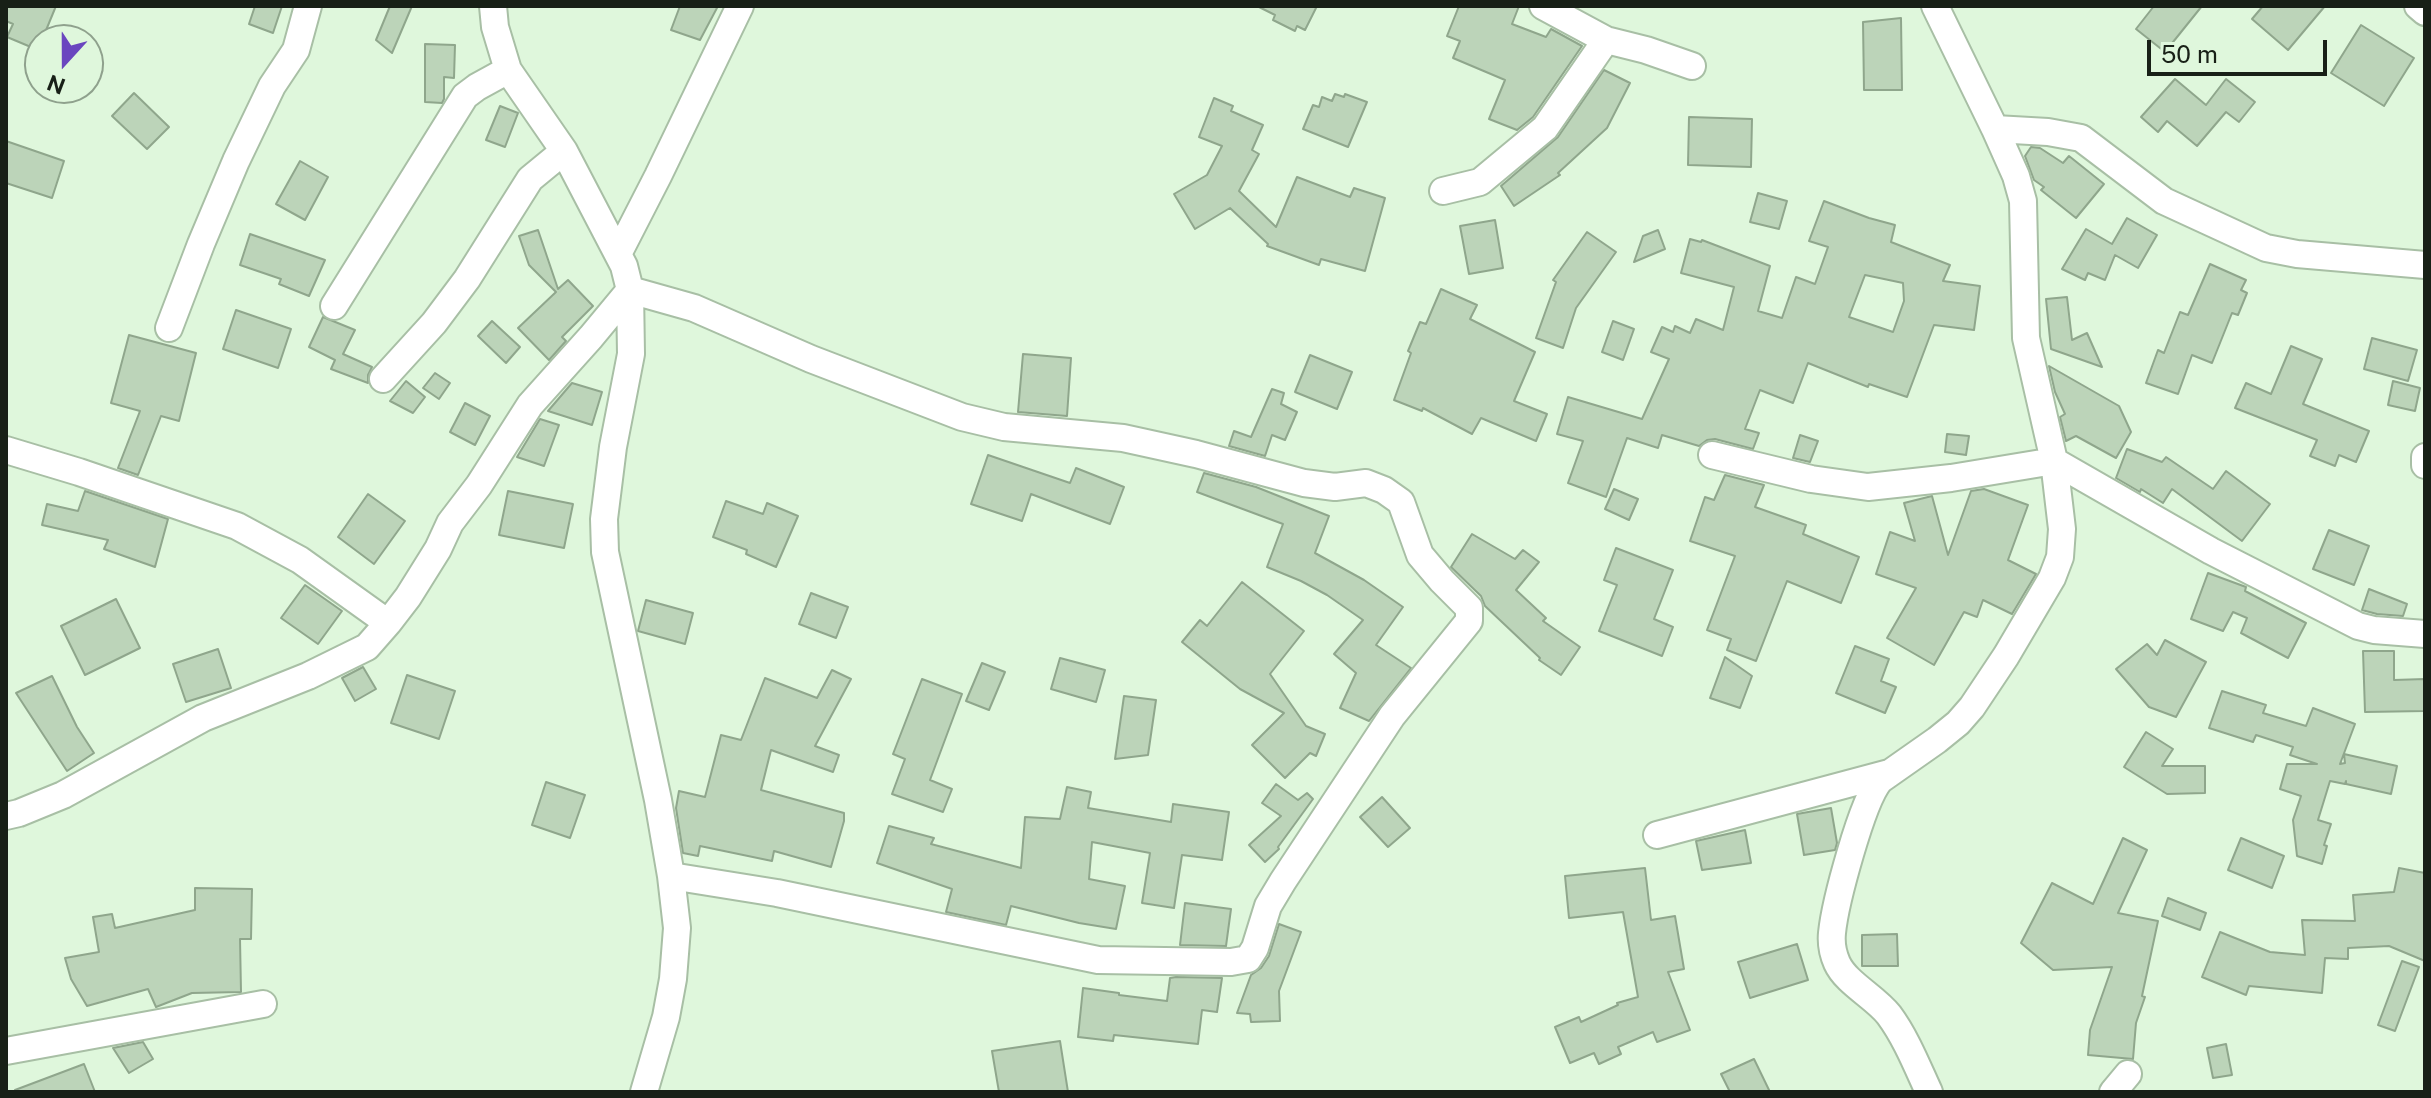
<!DOCTYPE html>
<html>
<head>
<meta charset="utf-8">
<style>
	body { margin:0 }
	#map { position:relative; width:2431px; height:1098px; overflow:hidden; background:#dff7dc; font-family:"Public Sans",sans-serif }
	canvas { display:block }
	.frame { position:absolute; inset:0; border:8px solid #182017; pointer-events:none }
	.north { position:absolute; left:24px; top:24px; width:80px; height:80px; box-sizing:border-box; background:#dff7dc; border:2px solid #8fa18d; border-radius:50%; rotate:201deg; font-size:22px; font-weight:700; line-height:32px; text-align:center; color:#182017 }
	.north::after { content:''; display:block; margin:auto; width:28px; height:36px; background:#6a46bf; clip-path:polygon(50% 0,100% 100%,50% 72%,0 100%) }
	.scale { position:absolute; left:2147px; top:40px; width:180px; height:36px; box-sizing:border-box; border:4px solid #182017; border-top:0; padding-left:10px; font-size:24px; line-height:28px; white-space:nowrap; color:#182017; -webkit-text-stroke:6px #dff7dc; paint-order:stroke }
</style>
</head>
<body>
<div id="map">
<canvas width="2431" height="1098"></canvas>
<div class="frame"></div>
<div class="north">N</div>
<div class="scale">50 m</div>
</div>
<script>
const context = document.querySelector('canvas').getContext('2d');
context.lineJoin = 'round';
function fill(path, color) { context.fillStyle = color; context.fill(path, 'evenodd'); }
function strokePath(path, color, width, dash) { context.strokeStyle = color; context.lineWidth = width; context.lineCap = dash ? 'butt' : 'round'; context.setLineDash(dash || []); context.stroke(path); }
const building = new Path2D(`
	M6,6h50l-14,34h-2l-2,10 -31,-13 6,-13 -7,-3z
	M255,6h27l-9,27 -24,-9z
	M390,6h22l-20,47 -16,-13z
	M680,6h38l-18,34 -29,-10z
	M1257,6h60l-12,24 -8,-4 -2,5 -22,-11 2,-5z
	M1459,6h60l-7,18 34,13 5,-8 31,17 -49,71 -16,13 -28,-11 16,-39 -52,-22 7,-17 -13,-5z
	M2154,6h48l-37,46 -29,-23z
	M2263,6h62l-37,44 -36,-31z
	M1901,18l1,72h-38l-1,-68z
	M2361,25l53,33 -30,48 -53,-33z
	M425,44l30,1 -1,33 -10,-1v22l-2,4 -17,-1z
	M1604,70l26,13 -23,45 -49,45 2,2 -46,31 -13,-20 57,-49z
	M2175,79l31,26 20,-26 29,23 -16,20 -13,-10 -29,34 -30,-25 -9,11 -17,-15z
	M134,93l35,34 -22,22 -35,-33z
	M1335,94l9,3 1,-3 22,8 -19,45 -45,-18 10,-24 6,2 3,-10 10,4z
	M1214,98l19,8 -2,5 32,14 -11,25 7,4 -20,37 37,36 21,-50 53,20 4,-9 31,10 -20,73 -44,-12 -2,6 -52,-19 1,-2 -38,-36 -35,21 -21,-35 33,-19 15,-29 -23,-9z
	M500,106l18,7 -13,34 -19,-7z
	M1689,117l63,2 -1,48 -63,-2z
	M6,141l58,20 -12,37 -46,-15z
	M2031,147l9,1 23,15 6,-7 35,28 -28,34 -35,-28 3,-3 -10,-7 -9,-24z
	M300,161l28,16 -23,43 -29,-16z
	M1758,193l29,8 -8,28 -29,-7z
	M1824,201l45,17 26,7 -4,17 59,23 -7,16 37,5 -6,44 -40,-5 -27,72 -38,-13 -1,3 -60,-24 -15,40 -33,-13 -15,39 14,4 -6,16 -38,-10 -8,1 -8,6 -37,-11 -4,13 -31,-10 -21,59 -38,-14 15,-42 -26,-7 11,-37 74,22 27,-60 -18,-7 11,-25 11,5 2,-6 15,7 6,-14 27,11 11,-43 -53,-14 9,-34 11,3 1,-2 68,26 -12,45 24,7 14,-41 19,7 13,-37 -19,-6zM1865,275l38,8 1,18 -11,31 -44,-15z
	M2127,218l30,17 -19,33 -23,-13 -10,25 -17,-7 -3,7 -23,-11 24,-40 26,15z
	M1495,220l8,48 -34,6 -9,-48z
	M538,230l20,59 10,-9 25,26 -31,31 4,4 -17,19 -31,-32 38,-36 -27,-27 -10,-29z
	M1658,230l7,19 -31,13 9,-26z
	M1587,232l29,20 -40,56 -13,40 -27,-10 20,-56 -3,-2z
	M250,234l75,26 -16,36 -30,-12 2,-5 -41,-14z
	M2210,264l36,16 -5,10 6,3 -9,22 -6,-2 -20,50 -20,-8 -14,39 -32,-11 12,-33 6,3 16,-41 8,3z
	M1441,289l36,16 -7,14 65,33 -21,49 33,13 -11,27 -55,-23 -9,16 -49,-26 -1,3 -28,-11 17,-47 -3,-2 12,-29 6,2z
	M2067,297l5,43 15,-7 15,34 -51,-18 -5,-50z
	M236,310l55,19 -13,39 -55,-19z
	M323,317l32,13 -12,24 29,13 -4,8v8l-37,-14 4,-9 -26,-13z
	M492,321l28,26 -14,16 -28,-27z
	M1613,321l21,8 -11,31 -21,-8z
	M129,335l67,18 -17,68 -18,-5 -23,59 -20,-7 22,-57 -29,-8z
	M2372,338l45,12 -9,31 -44,-12z
	M2291,346l31,13 -19,45 66,27 -13,31 -17,-7 -4,11 -25,-10 7,-16 -82,-32 11,-25 25,11z
	M1023,354l48,4 -4,58 -49,-4z
	M1310,355l42,17 -15,37 -42,-17z
	M2049,366l70,40 12,26 -15,26 -40,-22 -10,5 -6,-24 5,-3 -10,-22z
	M435,373l15,10 -11,16 -16,-11z
	M406,381l19,16 -12,16 -23,-12z
	M2393,381l27,7 -5,23 -27,-6z
	M572,383l30,9 -10,33 -44,-14z
	M1272,389l12,4 -3,11 16,8 -12,28 -13,-5 -7,21 -36,-10 5,-15 17,6z
	M465,403l25,13 -15,29 -25,-13z
	M540,419l19,6 -15,41 -27,-9z
	M1947,434l22,2 -3,19 -21,-3z
	M1800,435l18,6 -8,21 -17,-4z
	M2127,449l35,13 4,-5 47,32 13,-18 44,33 -28,37 -70,-52 -9,14 -22,-14 -1,3 -24,-14z
	M988,455l82,28 6,-15 48,19 -14,37 -79,-30 -9,27 -51,-17z
	M1204,473l52,14 73,29 -14,37 49,27 39,27 -27,38 35,23 -42,53 -29,-13 16,-35 -22,-19 29,-34 -36,-25 -26,-14 -34,-14 16,-43 -86,-32z
	M1725,475l39,10 -9,22 51,18 -3,9 56,23 -18,46 -54,-22 -31,80 -29,-11 4,-11 -24,-9 28,-74 -45,-15 15,-44 9,3z
	M1614,489l24,10 -9,21 -24,-11z
	M1984,489l44,16 -20,55 28,14 -24,40 -29,-14 -6,17 -13,-5 -30,53 -47,-27 29,-50 -40,-14 14,-42 25,9 -11,-38 28,-7 16,59 23,-64z
	M85,491l83,28 -13,48 -51,-18 4,-9 -66,-15 5,-21 31,7z
	M508,491l65,13 -9,44 -65,-13z
	M368,494l37,27 -31,43 -36,-27z
	M726,501l37,13 4,-11 31,13 -22,51 -30,-13 1,-4 -34,-13z
	M2329,530l40,16 -15,39 -41,-16z
	M1472,534l43,25 8,-9 16,12 -23,28 30,28 -3,3 37,26 -19,28 -22,-15 1,-2 -55,-52 -4,-10 -30,-29z
	M1616,548l57,22 -19,49 19,8 -11,29 -63,-25 18,-46 -13,-5z
	M2208,573l38,14 -1,4 61,32 -18,35 -47,-25 6,-15 -14,-6 -10,19 -32,-12z
	M1242,582l62,49 -34,43 36,52 19,8 -9,22 -6,-3 -25,25 -33,-33 32,-32 -44,-24 -58,-47 18,-22 7,6z
	M305,585l37,26 -24,33 -37,-26z
	M2369,589l38,15 -4,12 -26,-2 -15,-4z
	M811,593l37,14 -12,31 -37,-14z
	M116,599l24,49 -55,27 -24,-49z
	M646,600l47,13 -8,31 -47,-13z
	M2165,640l41,22 -30,55 -27,-10 -33,-38 31,-25 10,11z
	M1855,646l34,13 -8,22 15,6 -11,26 -49,-20z
	M218,649l13,39 -45,14 -13,-38z
	M2363,651h31v29l31,-1v32l-60,1z
	M1725,657l27,19 -12,32 -30,-10z
	M1060,658l45,12 -9,32 -45,-13z
	M982,663l23,9 -16,38 -23,-9z
	M363,667l13,22 -21,12 -13,-23z
	M832,670l19,9 -36,67 24,9 -6,17 -62,-22 -10,40 83,23v8l-13,46 -57,-16 -2,10 -72,-15 -2,10 -15,-3 -7,-45 3,-17 26,6 16,-62 20,5 24,-62 52,20z
	M407,675l48,16 -16,48 -48,-16z
	M52,676l25,51 17,26 -27,18 -51,-78z
	M922,679l40,15 -32,86 22,9 -9,23 -51,-18 13,-35 -12,-5z
	M2222,691l44,14 -3,8 43,13 7,-18 42,16 -15,40 5,-1 -1,-9 53,12 -6,28 -45,-10v-3l-1,3 -15,-3 -12,39 13,4 -7,21 3,1 -5,18 -25,-8 -4,-36 8,-24 -21,-7 7,-25h30l-27,-9 3,-8 -37,-12 -3,7 -44,-14z
	M1124,696l32,4 -8,55 -33,4z
	M2146,732l27,17 -11,17h43v27l-38,1 -43,-27z
	M546,782l39,13 -15,43 -38,-13z
	M1276,784l22,16 9,-7 6,6 -35,48 1,2 -14,13 -16,-17 32,-29 -19,-13z
	M1067,787l24,5 -3,16 83,14 2,-18 56,8 -7,48 -40,-5 -8,53 -32,-5 8,-50 -58,-11 -3,37 36,7 -9,43 -37,-6 -68,-17 -5,19 -60,-13 6,-23 -75,-26 12,-37 45,12 -3,6 90,24 4,-51 35,2z
	M1382,797l28,31 -22,19 -28,-30z
	M1831,808l6,35 -2,7 -31,5 -7,-41z
	M1745,830l6,33 -49,7 -6,-29z
	M2123,838l24,12 -29,63 40,8 -16,75 3,1 -9,26 -3,36 -45,-4 2,-25 22,-63 -59,3 -32,-27 31,-60 41,21z
	M2241,838l43,18 -12,32 -44,-18z
	M1645,868l6,52 24,-4 9,53 -16,3 22,58 -33,12 -4,-10 -35,15 3,7 -22,10 -5,-11 -24,10 -15,-36 24,-10 2,5 37,-17 -1,-2 21,-6 -15,-85 -54,6 -4,-42z
	M2399,868l26,5v88l-36,-15 -41,2v11l-23,-1 -3,35 -73,-7 -3,9 -44,-18 18,-45 50,20 35,3 -3,-35 53,1 -2,-26 41,-3z
	M195,888l57,1 -1,50h-11l1,53 -49,1 -36,14 -8,-18 -61,17 -16,-27 -6,-21 34,-6 -6,-35 19,-3 3,14 80,-18z
	M2168,898l38,15 -6,17 -38,-14z
	M1185,903l46,6 -5,37 -46,-1z
	M1279,924l22,8 -22,59 1,30 -29,1 -1,-8 -13,-1 14,-38 10,-7 8,-12z
	M1897,934l1,32h-36v-31z
	M1797,944l11,36 -58,18 -12,-36z
	M2402,961l17,6 -24,64 -17,-6z
	M1176,977l46,1 -5,34 -15,-2 -4,34 -84,-9 -1,6 -35,-4 5,-49 36,5v2l48,6 3,-23z
	M1060,1041l8,51h-69l-7,-41z
	M143,1042l10,17 -24,14 -16,-25z
	M2226,1044l6,31 -19,3 -6,-30z
	M1754,1059l16,33h-40l-9,-18z
	M84,1064l11,28h-80v-2z`);
const minor = new Path2D(`
	M493,6l2,21 13,43 56,81 60,115 6,24 1,64 -18,93 -9,72 1,33 53,248 13,76 6,52 -4,51 -7,38 -22,75
	M1543,6l63,34 40,10 46,16
	M2418,6l7,6
	M1995,129l53,3 33,6 83,63 102,47 31,6 128,11
	M1443,191l37,-9 65,-54 61,-88
	M618,254l40,-78 82,-170
	M334,306l131,-210 12,-9 31,-17
	M169,328l32,-84 35,-83 36,-75 24,-36 12,-44
	M383,379l51,-56 33,-44 63,-100 34,-28
	M6,450l73,22 158,54 63,34 88,63
	M1712,455l99,24 57,8 83,-9 103,-17 157,90 147,75 16,4 51,4
	M2425,457v8
	M6,816l13,-3 44,-18 140,-77 105,-42 59,-29 21,-24 20,-26 30,-48 12,-26 29,-38 51,-80 61,-68 39,-47 64,18 117,51 151,58 42,10 119,11 73,16 108,29 31,4 31,-4 18,7 17,12 19,53 22,26 27,27v13l-77,95 -109,165 -15,25 -13,42 -7,11 -17,3 -133,-2 -321,-67 -106,-17
	M1657,835l232,-62
	M6,1051l257,-47
	M1929,1092c-12,-26 -23,-54 -40,-77 -14,-18 -43,-32 -52,-52 -4,-9 -6,-20 -5,-30 3,-30 30,-132 48,-153l57,-40 21,-17 14,-16 34,-51 46,-78 8,-21 2,-28 -8,-68 -28,-123 -3,-137 -7,-25 -21,-47 -60,-123
	M2113,1092l15,-18`);
fill(building, '#bcd4b9');
strokePath(building, '#8fa68c', 2);
strokePath(minor, '#a8bfa5', 30);
strokePath(minor, '#fff', 26);
</script>
</body>
</html>
